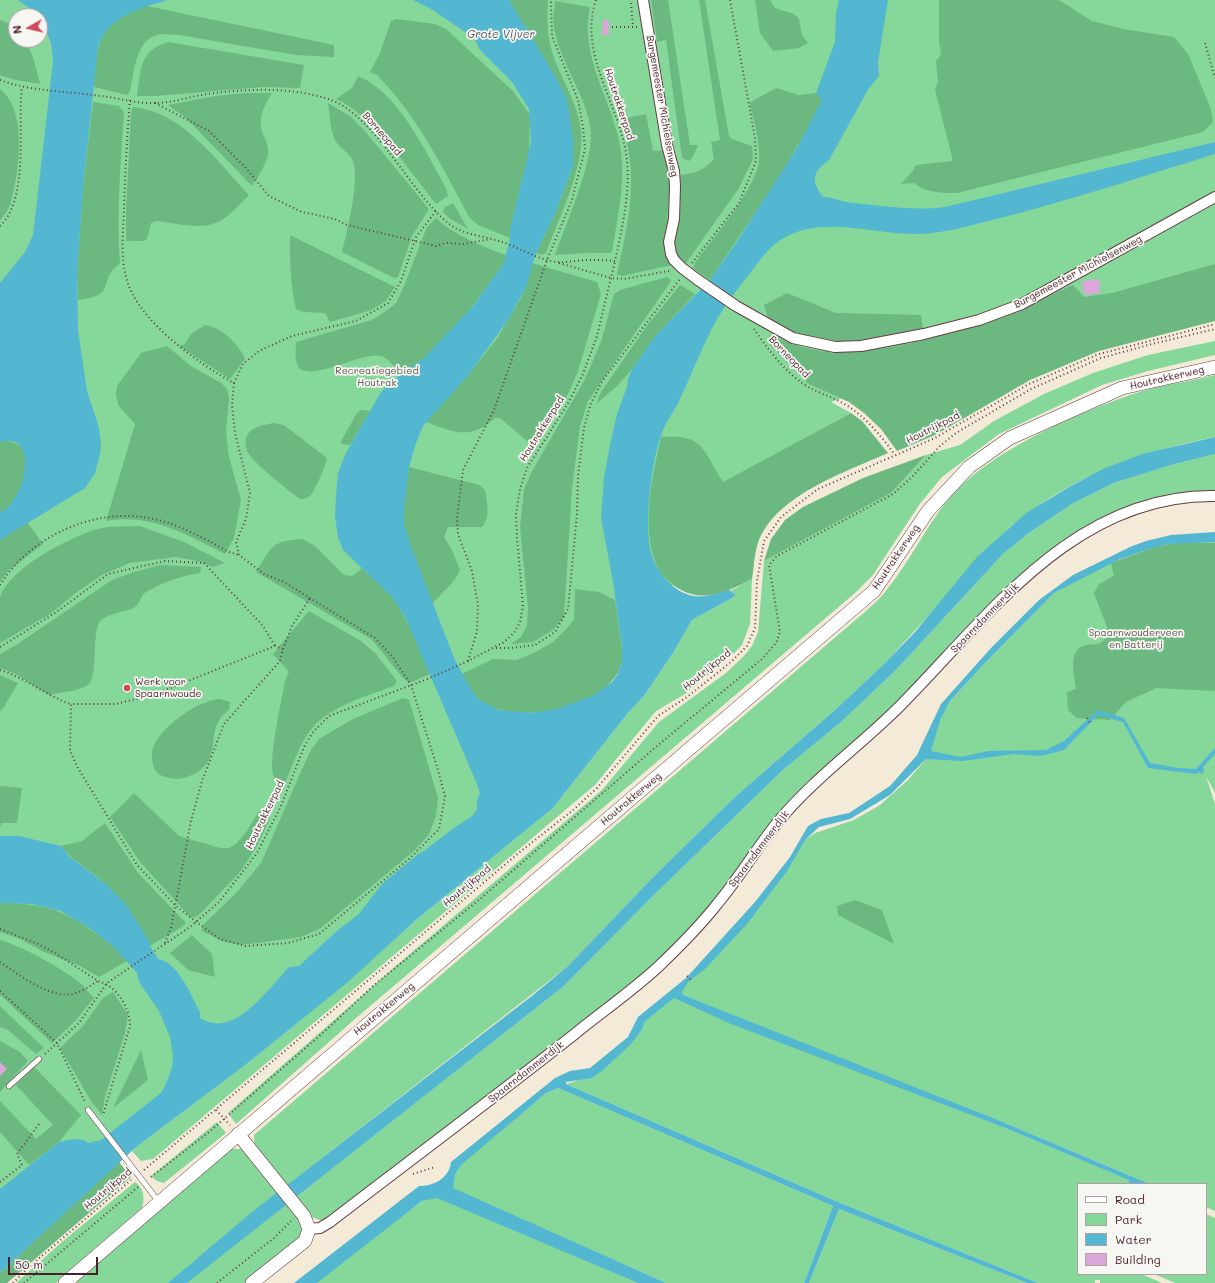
<!DOCTYPE html>
<html>
<head>
<meta charset="utf-8">
<style>
	body { margin:0 }
	#map { position:relative; width:1215px; height:1283px; overflow:hidden; background:#f3ead8; font-family:Mali,sans-serif }
	canvas { display:block }
	.legend { position:absolute; left:1077px; top:1183px; width:130px; height:92px; box-sizing:border-box; background:#f6f6f2; border:1px solid #b1a0a2; margin:0; padding:5px 7px; list-style:none; font-size:12px; color:#4a1f2b }
	.legend li { display:flex; align-items:center; gap:8px; height:20px }
	.legend b { width:20px; border:1px solid #b1a0a2 }
	.north { position:absolute; left:8px; top:8px; width:40px; height:40px; box-sizing:border-box; background:#f6f6f2; border:1px solid #b1a0a2; border-radius:50%; rotate:262deg; font-size:11px; font-weight:700; line-height:16px; text-align:center; color:#4a1f2b }
	.north::after { content:''; display:block; margin:auto; width:14px; height:18px; background:#d1495b; clip-path:polygon(50% 0,100% 100%,50% 72%,0 100%) }
	.scale { position:absolute; left:8px; top:1257px; width:90px; height:18px; box-sizing:border-box; border:2px solid #4a1f2b; border-top:0; padding-left:5px; font-size:12px; line-height:14px; white-space:nowrap; color:#4a1f2b; -webkit-text-stroke:3px #f6f6f2; paint-order:stroke }
</style>
</head>
<body>
<div id="map">
<canvas width="1215" height="1283"></canvas>
<ul class="legend">
<li><b style="height:5px;background:#fff"></b>Road</li>
<li><b style="height:11px;background:#85d899"></b>Park</li>
<li><b style="height:11px;background:#54b7d2"></b>Water</li>
<li><b style="height:11px;background:#dba6d9"></b>Building</li>
</ul>
<div class="north">N</div>
<div class="scale">50 m</div>
</div>
<script>
const context = document.querySelector('canvas').getContext('2d');
context.lineJoin = 'round';
function fill(path, color) { context.fillStyle = color; context.fill(path, 'evenodd'); }
function strokePath(path, color, width, dash) { context.strokeStyle = color; context.lineWidth = width; context.lineCap = dash ? 'butt' : 'round'; context.setLineDash(dash || []); context.stroke(path); }
function write(font, color, halo, rows, align = 'center') {
  context.font = font + ' Mali,sans-serif'; context.lineWidth = 3.5; context.setLineDash([]); context.textBaseline = 'middle'; context.strokeStyle = halo; context.fillStyle = color; for (const [text, x, y, turn = 0] of rows) {
    context.save(); context.translate(x, y); context.rotate((+turn || 0) * Math.PI / 180); context.textAlign = isNaN(turn) ? turn : align; if (halo) context.strokeText(text, 0, 0); context.fillText(text, 0, 0); context.restore();
  }
}
const green = new Path2D(`
	M0,0h1215v266l-384,136 20,11 -101,55 -207,313 -543,454zM16,16h24v24h-24z
	M1215,341v14l-67,16 -46,14 -103,49 -57,43 -23,28 -46,70 -18,18 -500,426 -119,105 -8,-11 162,-142 212,-181 57,-68 67,-49 17,-16 9,-11 6,-14 6,-71 127,-68 35,-38 34,-10 34,-24 50,-27 49,-21 55,-18z
	M1215,375v62c-75,15 -146,40 -205,90l-125,136 -49,46 -100,87 -80,78 -88,92 -282,220 -29,-38 -3,-7v-6l612,-524c6,-6 14,-12 19,-19 26,-31 42,-69 69,-99 40,-43 123,-80 179,-99 26,-9 55,-12 82,-19z
	M1215,454v39h-41l-46,14 -43,19 -26,22 -119,111 -61,61 -64,55 -25,25 -80,105 -41,46 -28,25 -201,157 -27,19 -80,64 -10,5 -12,-4 -15,-20 268,-211 88,-89 132,-128 56,-46 56,-53 108,-117 26,-21 42,-28 42,-21 57,-18z
	M1215,542v251l-9,-17 9,28v407l-9,-4v-23h-56l-145,-61 -2,4 127,53 -1,4h-51v90h63l21,9h-62v-3h-5v3h-57l-200,-81 -272,-118 23,-7 38,-33 11,-21 30,-21 117,-129 21,-34 9,-6 39,-13 26,-15 28,-25 18,-21 16,-44 8,-14 35,-38 69,-70 34,-19 23,-11 58,-19z
	M752,579l-2,45 -8,21 -10,10 -47,39 -29,17 -61,74 -25,21 -417,353 -12,2 -9,-10 3,-3 109,-82 104,-85 68,-61 137,-112 75,-95 16,-17 29,-43 19,-33 42,-23 -1,-5 -3,-1z
	M558,1088l275,118 -29,77h-138l-59,-26 -15,6 46,20h-329l126,-91 15,-22 96,-77z
	M217,1122l9,11 -62,50 -7,-2 -6,-5z
	M231,1149h10l4,3 42,51 15,21v8l-6,11 -51,40h-172z
	M135,1182c9,6 10,16 7,26l-86,75h-40l47,-42z
	M839,1209l188,74h-218z
	M1206,1214l9,4v65h-40l-21,-9h52z`);
const forest = new Path2D(`
	M509,0h39c-1,16 -1,33 3,48 8,29 27,53 30,83 4,35 -23,89 -35,122l-5,2 -5,-2 18,-37 19,-50v-27l-9,-46z
	M651,0h17l22,145h8l-5,12 -4,4 -7,-3 -16,-118 -9,2z
	M699,0h6l24,136 3,3 20,7 1,13 -14,29 -53,75 -11,-9c-4,-26 9,-53 5,-79 14,-2 24,-4 34,-16l-3,-17 9,-2z
	M755,0h15l5,8 19,6 5,5 3,16 6,8 -9,5 -26,3 -13,-18z
	M939,0h120l33,21 31,8 51,8 14,17 23,55 2,13 -10,10 -246,61c-15,0 -31,0 -43,-10l-13,1 11,-12 4,-7 37,-4 -18,-71 3,-9 -2,-20 5,-6 -2,-14z
	M555,1l35,6c-10,46 17,86 28,129 10,38 0,78 -6,116l-2,1h-21l-34,2c11,-31 36,-88 36,-120 -1,-34 -31,-72 -37,-107 -1,-8 0,-18 1,-27z
	M147,6l187,39v12l-38,-2 -117,-20c-8,0 -17,-2 -25,1 -19,8 -20,38 -24,55l-3,4 -33,-8c4,-49 4,-63 53,-81z
	M396,19l39,5 11,5 67,62 17,24 -1,36 -19,78v9l-32,-13 -9,-8c-27,-51 -52,-101 -92,-142l-7,-3 10,-19 11,-32z
	M0,20l8,3 8,6v11h9l8,17 7,27 -24,-4 -16,-5z
	M168,42l136,23 -4,23 -37,-1 -108,9h-18c4,-27 2,-45 31,-54z
	M358,76c40,16 68,76 88,112l2,8 -12,8c-25,-31 -64,-90 -100,-105l16,-11z
	M776,88l23,7 17,-2 6,7 -11,23 -33,56 -68,101 -17,-12 2,-5c18,-25 58,-71 64,-100 2,-15 -5,-46 -10,-60z
	M0,89c28,21 19,84 11,113 -2,7 -7,13 -11,19z
	M246,93h26c-8,13 -15,26 -9,41 3,7 6,13 5,21 -3,11 -10,22 -16,31l-67,-69 -17,-12 47,-9z
	M93,102l26,4 5,6c-3,50 -8,101 -4,152 -23,14 -1,32 -42,36l-1,-28 7,-96z
	M328,103l22,13 14,14 65,79 -17,27 -14,41 -4,1 -52,-26c5,-19 18,-73 11,-91 -3,-8 -12,-12 -17,-19 -6,-10 -6,-27 -8,-39z
	M133,107c50,5 84,54 116,88 -8,8 -15,16 -23,22 -20,16 -47,6 -70,4l-5,2 -4,16 -5,2h-16v-32l5,-96z
	M646,114l7,37 10,-1 7,32 -5,71 7,12 -50,11 -5,-2c13,-58 22,-97 4,-155z
	M453,203l15,26 -19,-11 -6,-6 2,-5z
	M436,218c14,15 51,31 71,37l-3,8c-29,40 -60,86 -103,111 -5,-6 -13,-16 -21,-18 -16,-5 -73,28 -82,10 -4,-7 -2,-16 -2,-24l76,-22 14,-9 10,-8 8,-17 23,-59z
	M290,235l105,52 -9,14 -15,9 -41,12 -5,-9 -21,-1 -8,-3c-6,-24 -6,-49 -6,-74z
	M532,263l65,19 4,12 -23,77 -10,23 -34,53 -34,-29h-5c-25,23 -41,14 -69,4l44,-49 28,-36 24,-41z
	M1215,264v57l-116,30 -69,29 -95,55 -38,16 -16,-22 -17,-16 -15,-11 -40,-18 -40,-40v-9c18,7 37,15 56,16 80,6 176,-34 248,-66l11,12 28,-4z
	M667,277l4,3 -2,4 -81,117 -8,25 -8,62 -8,129 -11,13 -20,12 -22,2 10,-7 6,-11 1,-18 -8,-81 4,-37 7,-17 53,-92 17,-39 13,-48 6,-4z
	M680,285l15,9 -39,41 -24,34 -16,18 -20,17 5,-12 45,-65z
	M787,293l49,20 85,2 2,14c-28,6 -58,16 -86,13 -23,-1 -47,-11 -68,-20l-5,-17z
	M205,325c16,2 34,19 40,34l-15,20 -51,-33 6,-2 6,-10z
	M167,346l24,20 30,17 6,6 2,10 -3,32 3,26 12,43 -7,38 -9,16c-39,-20 -75,-41 -119,-33l29,-97 -17,-19 -2,-11 1,-8 24,-33z
	M361,410l9,1 -20,34 -8,-1 -1,-3 16,-28z
	M851,413l11,8 26,32c-42,19 -113,42 -130,90 -4,11 -4,25 -6,36 -27,14 -51,26 -79,6 -4,-4 -10,-8 -13,-13 -21,-37 -8,-95 1,-135 42,-4 42,13 62,45z
	M273,423l11,2 43,33c0,5 -14,37 -18,39 -2,1 -7,2 -9,2 -10,-7 -49,-38 -53,-48 -2,-6 -2,-12 1,-17 5,-8 17,-9 25,-11z
	M5,440c8,2 15,4 19,11 9,15 -8,56 -24,61v-70z
	M926,455l-35,38 -127,68 7,-22 14,-19 18,-13 60,-29z
	M409,467l70,18 6,5c2,14 6,26 -3,37h-34l-4,10 8,13 8,20c-5,13 -19,23 -28,34 -10,-25 -24,-52 -28,-79 -2,-19 2,-39 5,-58z
	M27,522l16,22 -35,27 -8,11v-42z
	M140,526l44,16 41,21 -12,4 -16,-6 -21,-4 -47,6 -27,12 -25,17 -27,22 -50,29c0,-10 0,-38 0,-46 10,-29 67,-58 94,-67 14,-5 31,-3 46,-4z
	M303,539l12,7 29,29 7,1 3,-1 8,-7 30,29 6,9 16,28 16,40 -21,9c-13,-10 -25,-31 -38,-44l-115,-67c16,-26 15,-31 47,-33z
	M1186,542l29,1v148l-59,-3 -30,14 -16,18 -33,-2 -9,-8 -1,-18 9,-3c-1,-14 -10,-41 11,-44 11,-2 11,2 20,-8v-10l-13,-34 5,-9 15,-8 -3,-13 46,-17z
	M160,565l41,2 -1,6c-20,3 -38,10 -54,19 -5,3 -6,11 -11,15 -10,6 -30,6 -36,16 -3,6 -3,14 -4,21 -2,49 0,42 -47,51l-32,-21 -16,-6v-14l16,-9 96,-65 22,-8z
	M575,589l24,3 16,8 8,56c-4,49 -94,67 -131,51 -16,-6 -23,-19 -30,-33l31,-15 23,1 18,-7 19,-11 15,-15 6,-8z
	M309,611l52,30 14,12 22,28 -3,5c-27,10 -61,19 -81,41 -14,16 -20,39 -29,58 -4,-3 -10,-5 -11,-10 -4,-21 8,-71 12,-94l4,-9 -16,-18z
	M0,675l18,8 -14,24 -4,4z
	M403,698l6,2 29,98 -2,18 -7,18 -15,17 -93,77 -20,9 -59,8 -20,-4 -20,-10v-5l35,-34 24,-29 42,-96 8,-17 8,-11 34,-20z
	M220,699l10,3 -1,8c-29,20 0,52 -42,67 -9,3 -18,2 -27,-2 -7,-4 -8,-14 -8,-21 1,-23 46,-54 68,-55z
	M0,786l22,2 -5,35h-15l-2,4z
	M134,793l45,43 41,12h9l7,-4 11,-13 11,-19 5,-1 7,7 -14,30 -17,25 -41,43 -7,2 -51,-56 -30,-45z
	M105,823l33,50 48,50c-3,5 -29,18 -36,23v-3c-13,-21 -25,-41 -42,-57 -16,-15 -34,-24 -47,-40l21,-5z
	M855,900l27,10 12,34 -56,-29 -1,-9z
	M0,903c47,1 64,6 102,35 9,7 20,13 25,23l-28,16 -19,-11 -36,-14 -24,-13 -20,-7z
	M192,935l20,19 3,23 -27,-7 -18,-17z
	M0,940c22,6 61,28 79,42 5,4 10,11 15,16l-19,23 -23,22 -52,-48z
	M113,992l15,23 -3,18 -20,64 -3,18 -11,-14 -31,-53 23,-22 20,-28z
	M0,1006l3,3 41,39 -8,6 -28,-24 -8,-3z
	M0,1041l20,11 8,9 -28,31z
	M141,1050l7,30 -35,28z
	M34,1067l47,48 -22,27 -30,23 -29,-33v-31l36,38 17,-14 -37,-40z
	M119,1162l12,15 -124,106h-7v-10z`);
const water = new Path2D(`
	M18,0h149c-28,9 -61,17 -69,48l-14,128 -7,96 1,58 9,61 12,37 2,16 -1,10 -5,19 -10,15 -85,52v-28c25,-9 41,-82 0,-70v-159l25,-31 8,-17 20,-174 -2,-18 -11,-27z
	M413,0h96l45,74 13,25 6,40v27l-19,50 -18,37 -10,34 -18,33 -38,53 -47,53 -7,17 -7,24 -5,43v14l6,20 44,114 15,28 9,13 20,11 33,3 25,-4 37,-13 19,-14 5,-7 5,-12v-17l-9,-64 -12,-64 3,-41 7,-37 6,-26 10,-27 1,-8 4,-10 24,-34 54,-55 26,-37 61,-95 25,-48 -6,-7 19,-51 1,-29 3,-13h49l-10,62 1,14 -10,12 -40,72c-16,12 -19,19 -6,37 11,0 19,5 30,6 30,3 61,8 92,4l270,-65v12c-68,21 -135,43 -203,61 -30,7 -62,18 -93,19 -44,1 -97,-20 -137,5 -13,8 -22,21 -31,33 -12,15 -24,30 -34,47 -15,27 -25,55 -38,82 -5,11 -13,20 -17,32 -11,28 -18,91 -11,120 5,19 23,40 43,43 12,2 24,-3 35,-6l6,4 -1,3 -42,23 -19,33 -29,43 -16,17 -75,95 -137,112 -68,62 -104,84 -109,82 -135,125v-84l59,-47 15,-3 10,1 4,3 13,-3 60,-47 5,-9 6,-17 1,-12 -3,-18 -11,-26 -20,-29 -2,-9 -22,-25 -24,-19 -30,-18 -29,-7 -32,-1v-67h19l42,10 8,10 38,29 10,10 11,12 22,36v3l8,13c21,4 32,35 42,53v6c34,22 68,-29 89,-51l10,-1 39,-36 20,-15 24,-31 35,-29 7,-4 31,-24 16,-10 6,-7v-10l3,-6 -3,-10 -72,-167 -13,-20 -49,-47 -5,-13 -3,-20 1,-22 2,-22 8,-20 35,-61 20,-18 22,-15 50,-53 31,-43 6,-25v-9l21,-87 -2,-33 -17,-27 -32,-32 -6,-12 -43,-29z
	M1215,437v17l-44,11 -57,18 -42,21 -42,28 -26,21 -108,117 -56,53 -56,46 -132,128 -88,89 -377,297h-19l84,-71 281,-217 35,-29 88,-92 80,-78 100,-87 49,-46 30,-31 62,-75 49,-44 43,-26 34,-18 39,-15z
	M1215,532v10l-46,2 -17,4 -34,12 -64,33 -69,70 -35,38 -9,17 -10,33 30,6 27,-6 58,-1 18,-9 34,-31 26,8 26,45 27,5 19,1 19,-21v6l-12,13 1,5 -3,2 -2,-2 -3,2 -48,-6 -25,-46 -25,-7 -34,35 -23,6 -27,-2 -52,7 -36,-2 -36,36 -40,24 -31,8 -13,12 -19,32 -40,53 -42,45 -17,13 -6,10 1,3 322,128 145,61h-21v-4l-126,-53 -272,-103 -57,-26 -30,24 -2,7 -11,15 -28,26 -11,8 -26,4v2l272,118 200,81h-11l-188,-74 -30,74h-5l29,-77 -275,-118 -12,5 -85,72 -6,9 -2,14 213,95h-28l-201,-85 -15,3 -105,82h-23l125,-97c14,0 30,-7 32,-24l104,-84 15,-7 20,-3 38,-31 10,-20 48,-39 69,-76 35,-45 18,-31 13,-7 28,-6 41,-27 27,-31 24,-51 50,-56 48,-48 34,-25 57,-28 16,-6 25,-6z`);
const building = new Path2D(`
	M603,20h6v15h-7z
	M1099,279l1,14 -16,2 -2,-14z
	M0,1062l7,7 -7,7z`);
const path = new Path2D(`
	M631,3l2,24
	M612,27h25
	M1205,43l10,35
	M0,80c33,12 67,11 101,16 17,2 37,8 54,7 17,0 34,-6 51,-9 41,-5 85,-8 125,6 45,17 79,92 117,123 14,12 37,13 54,19 18,6 36,18 55,20 10,1 20,-2 30,-2 9,0 19,0 28,1 7,-32 15,-66 12,-100 -5,-54 -50,-106 -31,-161
	M130,100c-3,37 -5,73 -6,110 -1,27 -5,55 7,81 17,36 68,73 103,92l-2,23 3,27 15,60 -4,26 -10,23 3,13 25,19 20,8 91,56 17,18 19,29 26,82 8,29 -6,33 -30,30 -90,75 -31,9 -43,3 -25,-7 -25,-18 -20,-16 -38,-40 -59,-97 -8,-17 1,-47h45l37,-9 122,-49 8,3 -3,12 -56,63 -22,57 -11,40 -20,107 -7,17
	M155,103l54,28 36,36 24,29 33,16 33,7 12,6 89,21 10,-3 17,1 27,-5
	M0,226c30,-29 17,-101 22,-139
	M559,263l52,15 13,1 45,-8
	M692,263l47,-60 17,-42 -1,-23 -25,-138
	M754,329c13,19 29,40 48,54 14,10 30,13 44,22 20,12 35,31 49,50
	M234,383l9,-19 16,-13 33,-15 64,-15 32,-18 13,-22 15,-44 20,-26
	M0,585c31,-50 97,-79 154,-66 27,6 51,20 75,33l10,3
	M0,647l55,-34 53,-39 57,-13 39,2 59,63 12,20
	M496,648h14l25,-3 20,-13 13,-23 9,-95 1,-38 6,-48 7,-25 12,-23 77,-101
	M283,649l9,-23 18,-28
	M468,661l9,-30 1,-26 -6,-34 -14,-37 -1,-16 6,-48 31,-60 53,-150 25,-60 13,-51 -2,-22 -5,-27 -26,-64 -1,-36
	M0,670c25,8 46,25 70,34
	M1087,718l4,6
	M0,929l38,15 17,9 43,28c19,5 32,27 32,45l-27,89
	M0,962c19,13 53,39 76,31 8,-2 15,-8 22,-12
	M687,976l5,5
	M0,991l57,52 28,59
	M45,1054l34,-31 28,-40 83,-56 29,-25 38,-49 24,-47 23,-59 9,-15 16,-16 96,-36 43,-19 36,-19 10,-9 6,-11 3,-16 -6,-69 -1,-23 4,-25 7,-21 40,-63 16,-31 14,-38 18,-75
	M216,1110l14,15
	M144,1170l377,-319 51,-40 25,-23 61,-72 29,-19 24,-19 21,-17 15,-15 8,-18 2,-47 7,-40 17,-24 37,-28 117,-51 94,-54 70,-30 116,-30
	M413,1174l22,-7
	M151,1177l58,-45 116,-101 48,-45 107,-87 177,-153 105,-87 14,-16 4,-11 -11,-67 8,-9 116,-62 19,-17 28,-31 16,-13 75,-44 70,-31 51,-14 63,-15
	M0,1182l22,-17 -5,-11 23,-31
	M13,1283l17,-17 101,-86
	M24,1283l114,-96
	M217,1283l57,-45 17,-17`);
const service = new Path2D(`
	M9,1086l30,-27
	M88,1110l71,92`);
const minor = new Path2D(`
	M643,0l24,145 7,26 1,15 -1,33 -5,23 2,12 3,6 8,8 16,12 38,26 57,32 42,9 26,-1 63,-12 55,-14 43,-16 193,-107
	M309,1229l11,-1 10,-6c82,-63 165,-125 246,-189 27,-22 56,-42 82,-66 21,-20 42,-41 60,-64 21,-25 38,-54 59,-80 36,-44 83,-77 123,-117 89,-90 174,-212 315,-210`);
const tertiary = new Path2D(`
	M238,1134l66,82 5,13 -4,12 -53,42
	M65,1283l809,-692 54,-80 41,-44 41,-29 112,-50 93,-21`);
const markers = [
	[127,688,4,"#d1495b"]
];
const streetNames = [
	["Houtrakkerpad",619,104,72],
	["Burgemeester Michielsenweg",662,106,80],
	["Borneopad",382,134,49],
	["Burgemeester Michielsenweg",1078,272,-28],
	["Borneopad",789,357,46],
	["Houtrakkerweg",1167,378,-13],
	["Houtrijkpad",933,428,-27],
	["Houtrakkerpad",542,429,-58],
	["Houtrakkerweg",896,557,-56],
	["Spaarndammerdijk",985,618,-46],
	["Houtrijkpad",707,670,-39],
	["Houtrakkerweg",631,799,-40],
	["Houtrakkerpad",265,815,-64],
	["Spaarndammerdijk",759,849,-53],
	["Houtrijkpad",467,886,-40],
	["Houtrakkerweg",384,1009,-40],
	["Spaarndammerdijk",526,1072,-38],
	["Houtrijkpad",108,1189,-40]
];
const parkNames = [
	["Recreatiegebied",377,371],
	["Houtrak",377,383],
	["Spaarnwouderveen",1136,633],
	["en Batterij",1136,645]
];
const poiNames = [
	["Werk voor",135,682],
	["Spaarnwoude",135,694]
];
const waterNames = [
	["Grote Vijver",501,35]
];
fill(green, '#85d899');
fill(forest, '#6cb881');
fill(water, '#54b7d2');
fill(building, '#dba6d9');
strokePath(service, '#633d45', 6);
strokePath(minor, '#633d45', 12);
strokePath(tertiary, '#633d45', 14);
strokePath(path, '#633d45', 2, [1, 3]);
strokePath(service, '#fff', 5);
strokePath(minor, '#fff', 10);
strokePath(tertiary, '#fff', 13);
for (const [x, y, r, color] of markers) { const dot = new Path2D(); dot.arc(x, y, r, 0, 2 * Math.PI); context.fillStyle = color; context.fill(dot); strokePath(dot, '#f6f6f2', 1.5); }
write('10px', '#4a1f2b', '#f6f6f2', streetNames);
write('10px', '#5c564c', '#f6f6f2', parkNames);
write('10px', '#4a1f2b', '#f6f6f2', poiNames, 'left');
write('italic 11px', '#4e5465', '#f6f6f2', waterNames);
</script>
</body>
</html>
